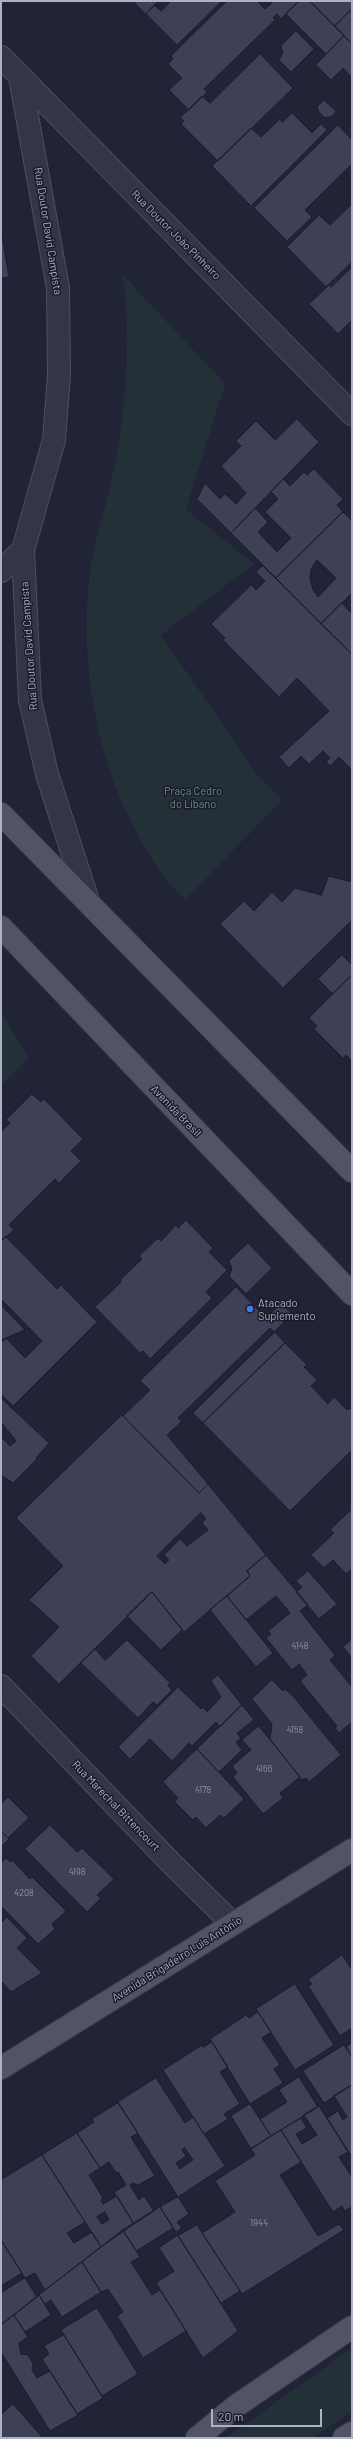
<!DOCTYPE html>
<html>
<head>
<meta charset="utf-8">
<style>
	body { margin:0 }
	#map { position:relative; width:353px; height:2439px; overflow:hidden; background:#212336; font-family:Barlow,sans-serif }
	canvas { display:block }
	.frame { position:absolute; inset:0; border:2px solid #aeb0c3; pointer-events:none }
	.scale { position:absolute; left:211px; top:2409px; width:111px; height:18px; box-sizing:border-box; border:2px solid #aeb0c3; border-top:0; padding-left:5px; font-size:12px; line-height:14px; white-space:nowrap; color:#aeb0c3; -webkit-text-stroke:3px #1a1b2b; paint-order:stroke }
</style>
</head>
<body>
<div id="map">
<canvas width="353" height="2439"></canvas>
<div class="frame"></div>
<div class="scale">20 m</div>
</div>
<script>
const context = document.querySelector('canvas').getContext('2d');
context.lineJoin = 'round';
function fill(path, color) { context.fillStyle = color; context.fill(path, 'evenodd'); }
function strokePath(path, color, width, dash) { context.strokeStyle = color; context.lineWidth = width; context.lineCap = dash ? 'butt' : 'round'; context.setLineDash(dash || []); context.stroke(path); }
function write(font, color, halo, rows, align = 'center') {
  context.font = font + ' Barlow,sans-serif'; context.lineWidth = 3; context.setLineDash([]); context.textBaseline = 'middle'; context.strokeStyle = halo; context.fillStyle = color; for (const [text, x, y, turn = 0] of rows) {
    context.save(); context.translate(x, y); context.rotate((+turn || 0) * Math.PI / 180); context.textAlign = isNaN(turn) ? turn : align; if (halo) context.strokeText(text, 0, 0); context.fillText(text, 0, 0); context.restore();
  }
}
const green = new Path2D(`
	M122,274l103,110 -39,125 68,55 -93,71 98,142 23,23 -96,99c-27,-21 -44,-56 -59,-86 -35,-72 -48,-168 -36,-247 4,-28 14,-55 20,-83 14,-65 22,-143 11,-209z
	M1,1012l28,46 -28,28z
	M352,2348v63l-39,27h-87z`);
const building = new Path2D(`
	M133,1h25l-12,13z
	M171,1h51l-45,44 -31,-31 8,-9 7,6z
	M227,1h30l8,8 9,-8h25l-18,18 -4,-5 -4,4 2,2 -71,69 3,3 -18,18 -20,-20 13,-12 -14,-14 5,-5 -2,-3z
	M299,1h11l34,35 -18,18 -40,-40z
	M310,1h42v8l-17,17z
	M352,9v35l-17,-18z
	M296,31l18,18 -23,23 -12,-12 4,-8 -2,-6z
	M344,36l8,8v34l-9,-10 -12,12 -15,-15z
	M260,54l33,34 -75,73 -37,-37 3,-3 -4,-3 22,-22 8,7z
	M324,100l12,11 -3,5 -8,2 -6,-6 -2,-5z
	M292,113l20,20 9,-9 6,6 -76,76 -39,-40 39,-38 10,9 19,-18 2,3z
	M338,125l14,15v24l-47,46 7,7 -25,24 -33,-33z
	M352,204v58l-26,25 -39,-40 32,-32 11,10z
	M1,229l8,48 -8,1z
	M352,267v53l-14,14 -29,-30 20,-19 2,2z
	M297,419l22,23 -88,91 -34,-34 8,-16 15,16 5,-5 11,10 10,-11 -25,-27 20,-20 -5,-5 20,-20 19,19z
	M314,469l29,30 -6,6 6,7 -67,66 -45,-45 24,-25 13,14 -10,10 19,20 14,-14 -26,-26 13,-13 -7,-7 12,-13 7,7 14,-14 3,3z
	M343,512l9,9v72l-31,31 -45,-46zM317,560l19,18 -18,19 -5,-7 -3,-11 1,-9z
	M263,566l89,88v116l-13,-13 -9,9 -4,-5 4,-3 -7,-7 -14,13 -8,-8 -12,12 -10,-11 50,-46 -32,-33 -18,19 -56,-57 2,-2 -14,-14 40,-39 5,5 9,-9 -9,-9z
	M342,603l10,11v40l-31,-30z
	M329,876l23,6v38l-69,68 -63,-64 24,-23 10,10 18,-19 10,10 13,-14 26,7z
	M342,955l10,10v10l-19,19 -15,-15z
	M352,975v86l-6,-6 -3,3 -29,-29 3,-3 -8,-8z
	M32,1094l9,8 3,-3 39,40 -12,12 10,10 -22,22 -4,-4 -46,46 5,5 -13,11v-109l9,-9 -4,-3z
	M186,1220l27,28 -4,4 18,18 -21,22 6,6 -62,61 -7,-8 -3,2 -45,-46 26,-25 -1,-2 22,-21 -3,-3 19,-18 3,3 15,-16 2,3z
	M6,1237l51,52 4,-4 36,37 -84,84 -12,-12v-51l5,-5 19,20 17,-17 -41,-42v-58z
	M248,1243l24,25 -26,26 -17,-18 3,-7 -3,-8z
	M236,1287l30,31 15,-15 11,11 -18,18 -4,-4 -92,90 4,3 -15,14 41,49 -9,9 -76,-77 27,-26 -10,-9z
	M1,1305l24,25 -24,10z
	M275,1332l10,11 -82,80 -10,-10z
	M285,1343l22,22 -3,2 13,13 -6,6 17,18 6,-7 13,13 3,-2 2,2v40l-62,61 -87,-88z
	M1,1398l48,45 -13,15 1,1 -24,24 -12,-8v-38l9,9 6,-5 -15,-19z
	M122,1415l77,78 9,-9 58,71 -19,16 3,5 -66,56 -32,-40 -93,92 -28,-28 28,-29 -30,-27 34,-34 -47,-48zM201,1513l5,6 -4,4 6,7 -21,16 -7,-7 -16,16 5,5 -4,4 -8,-8z
	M352,1509v59l-6,6 -13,-14 -9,8 -13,-13 23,-22 -4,-3z
	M266,1555l42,50 -8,6 35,44 -5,5 22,27v35l-13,11 -4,-5 2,-2 -37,-45 7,-6 -8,-11 -7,6 -26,-32 5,-4 -3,-3 22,-18 -14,-17 -30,24 -19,-24 23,-20 -3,-5z
	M308,1571l29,33 -18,15 -23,-27 6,-5 -6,-6z
	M152,1592l30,38 -21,20 -34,-34z
	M227,1596l46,57 -17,14 -46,-57z
	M127,1640l43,43 -2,3 4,4 -15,15 -4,-3 -15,16 -57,-55 14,-14 10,11z
	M351,1640h1v18l-9,-11z
	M218,1675l24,30 -22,22 -4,-5 -24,24 -3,-3 -17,18 -22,-22 -20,20 -12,-12 60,-60 23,22 2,-2 4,5 14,-15 -10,-16z
	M272,1680l11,11 2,-2 8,7 48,59 -32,27 -3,-4 -4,2 -32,-41 2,-15 -20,-25z
	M242,1705l12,15 -17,13 4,5 -5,4 6,8 -23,22 -22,-23z
	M259,1726l41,51 -20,16 3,5 -20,16 -30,-37 4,-4 -5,-7 19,-16 -9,-10z
	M197,1749l47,50 -20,19 -4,-3 -14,13 -10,-11 -3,3 -19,-19 4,-3 -15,-16z
	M8,1797l21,21 -21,20 -7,-7v-27z
	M50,1825l27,27 5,-4 32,31 -17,16 4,3 -14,14 -62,-63z
	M1,1831l8,8 -8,8z
	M6,1858l4,4 2,-2 18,19 2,-2 34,34 -14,13 3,5 -17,15 -37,-38v-43z
	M7,1917l20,21 -10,10 25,25 -31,19 -10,-11v-58z
	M342,1955l10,15v58l-12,8 -32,-50 4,-2 -4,-4z
	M295,1984l39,61 -39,25 -39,-61z
	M258,2012l13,20 -9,6 18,27 -6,4 9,14 -33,21 -40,-65 36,-24 3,3z
	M212,2042l16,25 -8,5 20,32 -16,10 4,5 -24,15 -41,-64 39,-25 1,2z
	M352,2043v14l-6,-10z
	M344,2045l8,12v28l-28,18 -21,-32z
	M299,2077l19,30 -47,29 -11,-17 27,-17 -8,-12z
	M156,2078l29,45 8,-6 32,49 -47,31 -60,-95zM185,2148l8,12 -13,9 -4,-6 10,-7 -4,-6z
	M352,2085v72l-25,-39 11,-7 5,9 4,-3 -13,-21z
	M118,2103l20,30 -7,4 24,39 -17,9 -5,-2 -3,2 9,15 5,-4 10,15 -20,13 -20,-32 12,-7 -8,-13 -2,1 -7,-11 -9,6 -23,-35 17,-11 -2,-3z
	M250,2104l21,32 -20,13 -20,-33z
	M319,2106l29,46 -9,5 13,20v30l-8,4 -2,-5 -9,6 -52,-82 20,-12 6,10 -11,6 6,10 15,-9 -13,-20z
	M281,2130l20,32 -21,13 38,61 21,-12 5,6 -102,64 -40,-61 33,-21 -20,-31 40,-26 -4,-6z
	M77,2133l23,35 -11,7 14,23 -2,2 2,4 14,-8 17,28 -33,23 -59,-92zM105,2212l4,8 -7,4 -5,-7z
	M42,2155l43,67 -18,11 7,10 18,-11 9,15 -56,43 -10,-17 -10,5 -24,-38v-60z
	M178,2197l11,17 -12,8 5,6 -6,4 -16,-25z
	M160,2207l13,21 -37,23 -13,-21z
	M197,2225l43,66 -19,12 -43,-67z
	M123,2230l17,27 -9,5 21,33 8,-5 26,41 -43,27 -26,-42 6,-4 -15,-23 -7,3 -19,-30z
	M178,2235l60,96 -35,27 -47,-75 18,-12 -15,-23z
	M1,2240l21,33 -21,13z
	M82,2262l19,30 -39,25 -11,-17 -6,4 -6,-9z
	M25,2278l12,19 -36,28v-32z
	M39,2295l12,20 -26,17 -11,-17z
	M97,2308l41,66 -36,22 -41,-66z
	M14,2315l14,22 -9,6 2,11 7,1 5,9 -1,6 5,8 13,-7 28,44 -28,16 -49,-79v-27z
	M64,2335l39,63 -26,16 -35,-55 7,-5 -5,-8z
	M13,2404l30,34h-42v-23z`);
const minor = new Path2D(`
	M1,57l351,357
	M20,77l38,211 1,87 -5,65 -31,110 7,150 17,74 41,127
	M1,571l22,-21
	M1,1686l171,178 61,60`);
const major = new Path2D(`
	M1,814l351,357
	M1,927l351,367
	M1,2068l351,-218
	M197,2438l39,-32 116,-79
	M344,2438l8,-5`);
const markers = [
	[250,1309,4,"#3f7fe0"]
];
const numberNames = [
	["4148",300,1646],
	["4158",295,1730],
	["4166",264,1769],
	["4178",203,1790],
	["4198",77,1872],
	["4208",24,1893],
	["1944",259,2223]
];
const streetNames = [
	["Rua Doutor David Campista",48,231,81],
	["Rua Doutor João Pinheiro",176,235,45],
	["Rua Doutor David Campista",29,646,-94],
	["Avenida Brasil",176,1111,46],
	["Rua Marechal Bittencourt",116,1806,46],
	["Avenida Brigadeiro Luís Antônio",177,1959,-32]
];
const parkNames = [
	["Praça Cedro",193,791],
	["do Líbano",193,804]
];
const poiNames = [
	["Atacado",258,1303],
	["Suplemento",258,1316]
];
fill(green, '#243038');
fill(building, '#3d4056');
strokePath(building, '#1b1d2d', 1);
strokePath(minor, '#4e5061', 24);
strokePath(major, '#3d3f50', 24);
strokePath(minor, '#343646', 22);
strokePath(major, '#525466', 22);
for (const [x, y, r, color] of markers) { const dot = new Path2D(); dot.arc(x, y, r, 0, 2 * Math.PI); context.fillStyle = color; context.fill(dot); strokePath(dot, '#1a1b2b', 1.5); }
write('9px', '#9294a8', null, numberNames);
write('11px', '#aeb0c3', '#1a1b2b', streetNames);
write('11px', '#67927e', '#1a1b2b', parkNames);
write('11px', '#aeb0c3', '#1a1b2b', poiNames, 'left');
</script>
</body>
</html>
